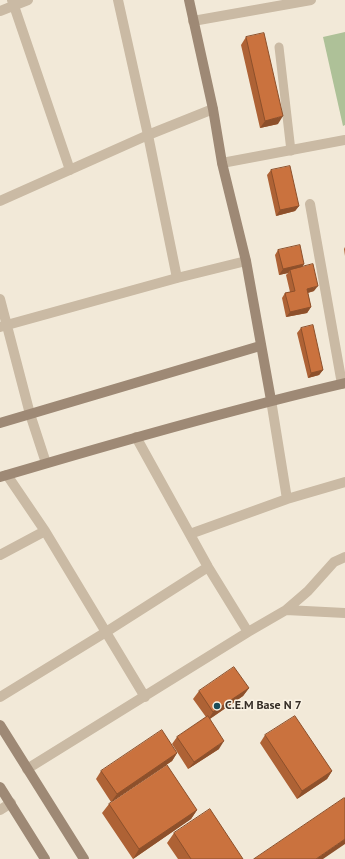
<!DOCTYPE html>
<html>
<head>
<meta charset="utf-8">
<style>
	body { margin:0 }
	canvas { display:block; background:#f2e9d8 }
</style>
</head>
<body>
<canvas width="345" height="859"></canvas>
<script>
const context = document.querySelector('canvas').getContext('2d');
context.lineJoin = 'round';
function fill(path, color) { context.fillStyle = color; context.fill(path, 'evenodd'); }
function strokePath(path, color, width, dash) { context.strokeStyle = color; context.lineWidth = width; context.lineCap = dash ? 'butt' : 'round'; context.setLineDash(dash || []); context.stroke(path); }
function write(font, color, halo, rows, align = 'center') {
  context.font = font + ' "PT Sans",sans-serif'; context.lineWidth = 3; context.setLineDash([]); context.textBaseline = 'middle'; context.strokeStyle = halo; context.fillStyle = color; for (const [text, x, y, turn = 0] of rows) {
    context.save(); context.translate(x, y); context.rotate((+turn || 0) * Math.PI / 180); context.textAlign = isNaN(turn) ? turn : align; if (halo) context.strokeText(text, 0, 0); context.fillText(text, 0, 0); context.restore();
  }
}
const green = new Path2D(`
	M345,32v93l-2,1 -20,-89z`);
const lane = new Path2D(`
	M279,47l12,104`);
const street = new Path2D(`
	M12,0l58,170
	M118,0l30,135 29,143
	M0,11l28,-11
	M193,21l118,-21
	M222,163l123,-23
	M0,201l148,-66 65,-26
	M310,204l32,180
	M0,299l30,115 16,49
	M0,327l177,-49 69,-17
	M271,400l16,99
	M136,437l72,130 40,65
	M7,475l38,56 100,166
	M190,534l97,-35 58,-17
	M0,555l45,-24
	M286,610l59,3
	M0,697l106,-65 102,-65
	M27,769l221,-137 38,-22 22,-19 26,-29 11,-5
	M0,810l11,-7`);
const secondary = new Path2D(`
	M189,0l24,109 9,54 24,98 25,139
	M0,423l260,-77
	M0,477c114,-34 229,-67 345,-94
	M0,725l84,134
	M0,787l45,72`);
const wall = new Path2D(`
	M246,37l32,87 -18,4 -19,-83z
	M271,170l28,36 -4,5 -19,5 -9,-41z
	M345,247v9l-1,-7z
	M278,250l26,14 -2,3 12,24 -6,2 3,14 -4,6 -21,4 -4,-19 3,-5 5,-1 -4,-17 2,-2 -9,2 -4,-20z
	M301,328l22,42 -4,5 -11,3 -11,-45z
	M249,688l-6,8 -33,23 9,30 -31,20 -16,-25 5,-7 29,-20 -13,-18 6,-8z
	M265,735l67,36 -5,8 -30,20 -37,-56z
	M177,753l-5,8 -61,41 -15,-23 5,-8z
	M109,804l88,6 -6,9 -58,40 -31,-46z
	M174,833l69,26h-65l-11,-16z`);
const shadedWall = new Path2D(`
	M283,116l-5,8 -18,4 5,-7z
	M299,206l-4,5 -19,5 4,-6z
	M304,264l-4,6h-10l-2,3 -9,2 4,-6z
	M318,286l-4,5 -11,3 4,-5z
	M311,307l-4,6 -21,4 4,-5z
	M323,370l-4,5 -11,3 3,-5z
	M249,688l-6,8 -35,24 5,-8z
	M224,741l-5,8 -31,20 6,-7z
	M177,753l-5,8 -61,41 6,-8z
	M332,771l-5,8 -30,20 5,-8z
	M197,810l-6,9 -58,40 6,-10z
	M345,839v5l-22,15h-7z`);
const building = new Path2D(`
	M264,33l19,83 -18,5 -19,-84z
	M290,166l9,40 -19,4 -9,-40z
	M300,245l4,19 -21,5 -5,-19z
	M313,264l5,22 -11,3 4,18 -21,5 -5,-19 10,-2 -5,-21z
	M313,325l10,45 -12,3 -10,-45z
	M234,667l15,21 -36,24 -14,-21z
	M208,716l16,25 -30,21 -17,-25z
	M295,716l37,55 -30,20 -37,-56z
	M162,730l15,23 -60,41 -16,-23z
	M167,765l30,45 -58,39 -30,-45z
	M344,798h1v41l-29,20h-62z
	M210,809l33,50h-52l-17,-26z`);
const markers = [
	[217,706,4,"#1a4c58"]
];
const poiNames = [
	["C.E.M Base N 7",225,706]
];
fill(green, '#aec198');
strokePath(lane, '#cabaa4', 9);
strokePath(street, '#cabaa4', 10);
strokePath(secondary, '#9e8975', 10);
fill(wall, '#ae6235');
fill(shadedWall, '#8d502b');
fill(building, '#ca723e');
strokePath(building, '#8d502b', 1);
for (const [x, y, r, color] of markers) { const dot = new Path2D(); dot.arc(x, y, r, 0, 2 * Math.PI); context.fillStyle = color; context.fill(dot); strokePath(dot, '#faf3e4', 1.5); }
write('bold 12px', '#352d26', '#faf3e4', poiNames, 'left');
</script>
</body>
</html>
